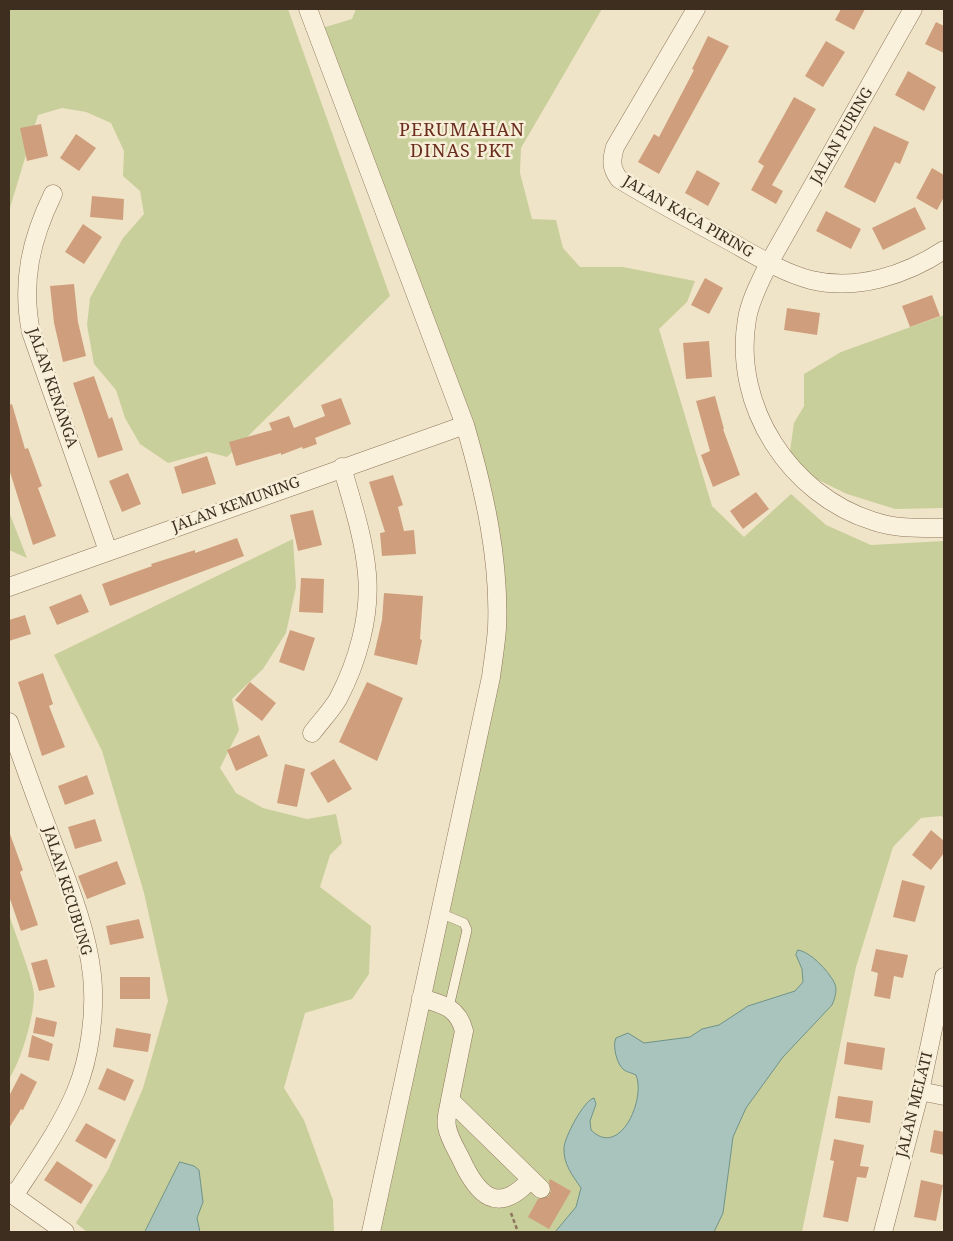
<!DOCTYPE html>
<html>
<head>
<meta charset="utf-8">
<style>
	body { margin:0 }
	#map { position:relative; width:953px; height:1241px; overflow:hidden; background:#f0e4c8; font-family:"Noto Serif",serif }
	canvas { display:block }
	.frame { position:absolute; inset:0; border:10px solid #3d2e20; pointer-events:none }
</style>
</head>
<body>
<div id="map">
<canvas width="953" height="1241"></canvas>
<div class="frame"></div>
</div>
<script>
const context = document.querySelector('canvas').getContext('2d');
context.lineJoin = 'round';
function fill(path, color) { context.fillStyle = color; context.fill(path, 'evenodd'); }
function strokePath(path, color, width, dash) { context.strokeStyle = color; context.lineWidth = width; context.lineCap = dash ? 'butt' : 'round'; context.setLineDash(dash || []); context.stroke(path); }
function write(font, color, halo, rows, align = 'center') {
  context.font = font + ' "Noto Serif",serif'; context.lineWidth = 5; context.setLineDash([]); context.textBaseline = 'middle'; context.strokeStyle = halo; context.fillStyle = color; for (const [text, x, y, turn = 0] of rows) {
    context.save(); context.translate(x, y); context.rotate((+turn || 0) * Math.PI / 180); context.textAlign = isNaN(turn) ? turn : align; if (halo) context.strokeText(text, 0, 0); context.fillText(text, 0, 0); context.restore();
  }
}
const green = new Path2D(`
	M9,9h279l102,287 -163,161 -19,-5 -40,11 -28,-19 -15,-26 -9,-28 -22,-26 -7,-39 3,-27 33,-60 21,-24 -4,-23 -17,-15 1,-25 -13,-28 -25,-11 -24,-4 -24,7 -29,96z
	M356,9h246l-81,139 -1,25 12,46 24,1 7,28 17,19h43l72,14 -8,21 -28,27 53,177 32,31 47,-43 35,31 45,20 73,-4v277l-3,-2 -20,2 -28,29 -37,120 -54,265h-426l123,-605 -5,-106 -172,-493 30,-9z
	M944,315v193l-49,1 -48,-15 -59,-29 6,-42 10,-17v-32l37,-22z
	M9,512l18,46 -18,-8z
	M293,539l3,48 -10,46 -23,36 -31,30 7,31 -19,38 16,25 27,15 44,11 29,-5 6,29 -12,12 -10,32 51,39 -2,48 -17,25 -47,14 -21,75 20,32 29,80 1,32h-247l-11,-9 32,-53 35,-82 25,-87 -24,-108 -42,-142 -48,-96z
	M9,914c5,17 25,66 25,81 0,22 -13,66 -25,84z`);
const water = new Path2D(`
	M798,950c13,2 30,21 36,32 4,7 1,16 -2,23l-49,52 -37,51 -13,29 -10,76 -9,19h-159l21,-25 5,-19c-8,-12 -18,-24 -17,-40 0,-10 20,-48 30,-50l2,6 -6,17 1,9c29,29 55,-31 45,-55 -4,-2 -9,-3 -12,-5 -7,-5 -12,-25 -8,-32l12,-5 16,10 46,-6 12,-8 17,-4 29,-19 47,-15 8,-9 -1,-13 -6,-14z
	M180,1162l14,4 5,4 4,32 -6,16 3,14h-55z`);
const building = new Path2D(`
	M841,9h24l-11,21 -19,-10z
	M936,22l8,4v27l-19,-9z
	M708,36l21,10 -70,128 -21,-12 16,-28 5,3 35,-67 -2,-1z
	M826,41l19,11 -22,35 -18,-11z
	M908,71l28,16 -12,24 -29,-16z
	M794,97l22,12 -44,76 11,6 -7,13 -25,-14 13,-24 -6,-4z
	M41,124l7,32 -21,5 -7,-33z
	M874,126l35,16 -9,22 -5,-2 -20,41 -31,-16z
	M76,134l20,14 -17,23 -19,-13z
	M932,168l12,7v22l-7,13 -21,-12z
	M697,170l23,13 -12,23 -23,-13z
	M92,196l32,3 -1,21 -33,-3z
	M915,207l11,22 -43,21 -11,-22z
	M826,211l35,18 -10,20 -35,-18z
	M83,224l19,13 -18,27 -19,-12z
	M705,278l18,10 -14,26 -18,-9z
	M74,284l4,38 8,34 -23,6 -9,-39 -4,-37z
	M932,295l8,21 -30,11 -8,-21z
	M787,308l33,5 -3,22 -33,-5z
	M709,341l3,36 -26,2 -3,-36z
	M94,376l15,43 3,-2 11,33 -25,8 -25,-75z
	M715,396l9,33h-1l17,46 -27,12 -12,-32 9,-4 -14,-50z
	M341,398l10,26 -36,14 2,6 -14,5 -1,-2 -21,8v-2l-45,13 -7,-24 43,-12 -3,-7 20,-7 5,12 31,-12 -4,-11z
	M12,404l13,45 3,-1 14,38 -4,2 18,48 -23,9 -24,-76v-64z
	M207,456l9,28 -34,10 -8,-27z
	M128,473l13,31 -19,8 -13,-31z
	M393,475l10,30 -5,2 6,24 10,-1 2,24 -34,2 -2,-23 5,-1 -16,-50z
	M756,492l13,17 -26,20 -13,-18z
	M313,510l9,35 -24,6 -8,-36z
	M237,538l7,18 -134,50 -8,-22 50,-18 -1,-2 44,-14v3z
	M301,578l23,1 -1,34 -24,-1z
	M384,593l39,3 -3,43 2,1 -5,25 -43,-10 8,-35z
	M81,594l8,18 -32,13 -8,-18z
	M25,615l6,19 -22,7v-21z
	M290,630l25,8 -11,33 -25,-9z
	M43,673l10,31 -4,2 16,41 -23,9 -24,-74z
	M250,682l26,21 -14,18 -27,-21z
	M367,682l36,16 -26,63 -38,-19z
	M259,735l9,21 -32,15 -9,-21z
	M334,759l18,30 -24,14 -18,-30z
	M285,764l20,5 -8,38 -20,-4z
	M87,775l7,19 -29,11 -7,-19z
	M95,819l7,22 -27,8 -7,-22z
	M931,830l13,11v12l-13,17 -19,-15z
	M10,834l13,36 -3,2 18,53 -17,6 -12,-35z
	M117,861l9,23 -39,15 -9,-23z
	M902,880l23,6 -10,36 -22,-5z
	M139,919l5,19 -34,7 -4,-19z
	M876,949l32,6 -5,23 -9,-2 -4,23 -16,-3 4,-23 -7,-2z
	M47,959l8,28 -16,4 -8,-28z
	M120,977h30v22h-30z
	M36,1017l21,5 -3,15 -21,-4z
	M116,1028l35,6 -3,18 -35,-5z
	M32,1035l21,9 -4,17 -21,-4z
	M847,1042l38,6 -3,22 -38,-6z
	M107,1068l27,12 -9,21 -27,-12z
	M21,1073l16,9 -14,28 -2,-1 -12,19v-32z
	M838,1096l35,5 -3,22 -35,-5z
	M86,1123l30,17 -10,19 -31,-18z
	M934,1130l10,2v23l-14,-3z
	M834,1139l30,6 -4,21 9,1 -3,11 -9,-1 -9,45 -25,-5 11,-56 -4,-1z
	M57,1161l36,24 -12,19 -37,-24z
	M550,1179l21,12 -22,38 -21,-12 10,-18 11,-3 2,-5 -2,-9z
	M921,1180l22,5 -7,36 -22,-4z`);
const path = new Path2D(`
	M511,1213l7,19`);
const lane = new Path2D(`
	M440,913l24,10 3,7 -18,77`);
const street = new Path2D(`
	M308,9l157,416c19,65 35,134 32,203 -1,16 -4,33 -6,49l-120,555
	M696,9l-81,138c-4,14 -4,21 4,32 34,21 68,39 103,58 28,15 58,35 89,43 46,11 95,-5 133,-30
	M913,9l-144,254c-8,17 -19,37 -22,56 -15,87 43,176 126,202 23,8 47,7 71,7
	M53,194c-22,45 -32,88 -22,138l77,219
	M9,587l456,-162
	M9,722c14,40 28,79 43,118 16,43 35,89 40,135 4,37 -2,82 -16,116 -16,38 -40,71 -62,105
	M312,733c8,-11 19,-22 26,-34 19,-36 33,-83 29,-125 -3,-36 -15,-72 -25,-107
	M421,998c21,6 37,9 43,33l-14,69 91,89
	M920,1091l24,5
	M450,1100c-1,8 -5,18 -3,27 2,11 9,22 14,32 16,35 36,58 70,20
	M9,1192l56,40
	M883,1232l37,-141 24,-114`);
const streetNames = [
	["JALAN PURING",842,136,-60],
	["JALAN KACA PIRING",688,217,30],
	["JALAN KENANGA",52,388,71],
	["JALAN KEMUNING",236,505,-20],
	["JALAN KECUBUNG",67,891,73],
	["JALAN MELATI",915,1105,-76]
];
const quarterNames = [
	["PERUMAHAN",462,131],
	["DINAS PKT",462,152]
];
fill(green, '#c9cf9b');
fill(water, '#a9c4bc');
strokePath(water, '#6f938a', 1);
fill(building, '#cf9f7d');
strokePath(lane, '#8d765c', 10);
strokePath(street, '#8d765c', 19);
strokePath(path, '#8d765c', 2.5, [4, 2.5]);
strokePath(lane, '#faf1dc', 9);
strokePath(street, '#faf1dc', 18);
write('15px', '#3d2e20', '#f7eed8', streetNames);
context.letterSpacing = '1px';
write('18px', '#6b2e1e', '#f7eed8', quarterNames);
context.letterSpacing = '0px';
</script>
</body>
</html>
